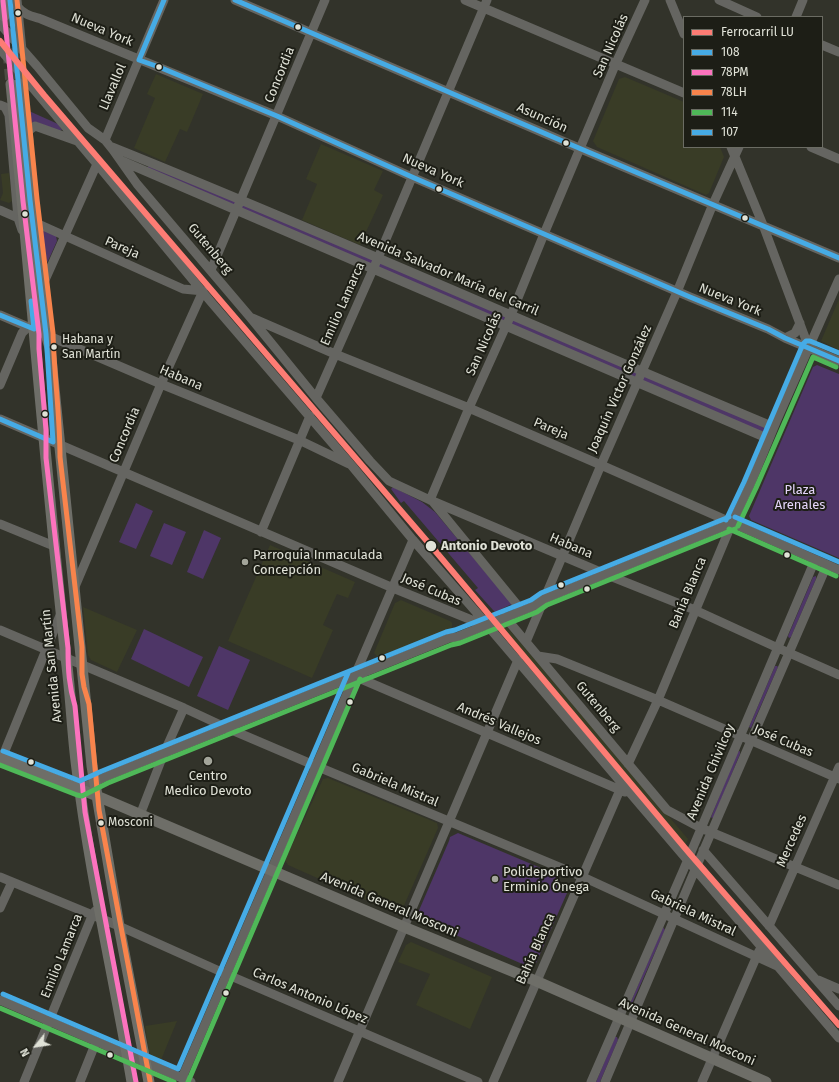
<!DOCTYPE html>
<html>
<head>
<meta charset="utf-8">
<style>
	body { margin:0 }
	#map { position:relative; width:839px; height:1082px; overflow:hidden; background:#32332a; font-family:"Fira Sans",sans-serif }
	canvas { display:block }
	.legend { position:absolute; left:683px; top:16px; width:140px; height:132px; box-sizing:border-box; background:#1d1e16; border:1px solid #6b6c63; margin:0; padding:5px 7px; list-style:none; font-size:12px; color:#e0e2d7 }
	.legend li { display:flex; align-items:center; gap:8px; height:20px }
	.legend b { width:20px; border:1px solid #6b6c63 }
	.north { position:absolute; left:16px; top:1026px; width:40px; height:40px; -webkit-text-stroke:3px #1d1e16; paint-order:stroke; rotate:240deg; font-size:11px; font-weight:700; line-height:16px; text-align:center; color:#e0e2d7 }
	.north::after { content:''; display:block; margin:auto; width:14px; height:18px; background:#e0e2d7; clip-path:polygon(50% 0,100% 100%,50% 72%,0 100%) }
</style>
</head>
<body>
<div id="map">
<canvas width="839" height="1082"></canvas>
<ul class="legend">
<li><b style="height:5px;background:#fd7c74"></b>Ferrocarril LU</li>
<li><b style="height:5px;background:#46abe5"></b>108</li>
<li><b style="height:5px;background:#fc73be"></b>78PM</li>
<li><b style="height:5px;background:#f8844c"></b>78LH</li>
<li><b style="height:5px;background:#4fb858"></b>114</li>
<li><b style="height:5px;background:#46abe5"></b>107</li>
</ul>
<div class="north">N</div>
</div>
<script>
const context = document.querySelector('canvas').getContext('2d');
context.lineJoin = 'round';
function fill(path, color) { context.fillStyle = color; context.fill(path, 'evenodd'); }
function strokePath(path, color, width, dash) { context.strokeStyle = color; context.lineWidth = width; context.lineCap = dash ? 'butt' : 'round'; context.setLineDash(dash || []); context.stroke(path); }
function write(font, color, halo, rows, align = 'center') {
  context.font = font + ' "Fira Sans",sans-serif'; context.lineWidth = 4; context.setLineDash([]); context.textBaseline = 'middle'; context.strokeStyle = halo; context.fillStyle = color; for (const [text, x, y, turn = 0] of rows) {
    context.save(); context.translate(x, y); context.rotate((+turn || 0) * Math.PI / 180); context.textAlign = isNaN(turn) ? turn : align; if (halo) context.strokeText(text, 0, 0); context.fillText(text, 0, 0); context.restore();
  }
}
const built = new Path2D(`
	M156,74l47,20 -16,38 -7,-3 -15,33 -31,-14 21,-50 -8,-4z
	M625,77l59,25v45h36l4,10 -15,36 -3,2 -109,-48 -4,-6 26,-62z
	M321,144l62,27 -9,19 9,5 -23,50 -58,-25 15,-36 -11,-5z
	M9,173l3,28 -3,2 -9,-3 3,-7 -2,-19z
	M839,299v51l-18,-9z
	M270,545l85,37 -7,16 -11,-4 -14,31 10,5 -21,48 -84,-37z
	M401,600l49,21 2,2v4l-2,2 -72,28 -4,-4 21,-50z
	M83,607l54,23 -20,42 -26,-12 -3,-5z
	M507,627l181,212 -5,11 -184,-220z
	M328,778l109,45 1,5 -36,82 -6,3 -108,-48 -3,-5 38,-81z
	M411,942l81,35 -22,52 -54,-24 14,-31 -32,-12 8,-17z
	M177,1021l-16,39 -9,-4 -3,-4 -4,-26z`);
const green = new Path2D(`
	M29,111l29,13 4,6 -3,1 -23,-9 -6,1z
	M150,162l624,265 -5,12 -623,-268z
	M41,227l15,9 1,5 -9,20 -1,1z
	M817,365l22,9v184l-88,-38 -2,-4 64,-149z
	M393,487l29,15 13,10 77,92 -17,8 -2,-2 -18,-20 3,-2 -74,-87 -3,2 -10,-14z
	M136,503l17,8 -17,38 -17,-7z
	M164,523l22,9 -14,33 -22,-9z
	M204,530l17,8 -18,41 -16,-7z
	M816,576v3l-25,58 -2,1 -1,-2 25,-59z
	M144,629l59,28 -14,30 -58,-28z
	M219,646l31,14 -22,50 -31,-14z
	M775,666h2l1,1 -27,61 -2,-1z
	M740,751v3l-26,63 -2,1 -1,-1 26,-65z
	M458,833l97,41 12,19 -31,70 -9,3 -106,-46 -4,-5 32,-74 1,-4z
	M663,927l2,3 -35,78 -1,-2z
	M615,1037h2l1,3 -18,42h-4z`);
const majorTunnel = new Path2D(`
	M12,15l7,69
	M8,52l3,32`);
const minor = new Path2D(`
	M17,0l5,50
	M235,0l332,143 272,115
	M465,0l219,93
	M670,0l14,34
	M719,0l38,17
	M17,6c7,9 14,10 24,13l236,97 135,61 278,120 78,32 17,9 54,23
	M796,17l7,-17
	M0,24l37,42 51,62 17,12 8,10 24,34 113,133 66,81 54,63 19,20 41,19 175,74 90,36 83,38 61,27
	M822,45l17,7
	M0,49l97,115 114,138 141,164 61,74 71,81
	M0,105l5,2 4,8 9,103 4,12
	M105,140l59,-140
	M29,141l-1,-10 7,-5 42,15
	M112,147c222,89 441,188 662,280
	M731,147l32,78 46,123
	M811,147l28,12
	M122,161l647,278
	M0,210l18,8
	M34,215v7l149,67 20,2
	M211,270l114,-270
	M41,289l56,-125
	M0,315l161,69 138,56 50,24
	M252,318l83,36 134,54 132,57 238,105
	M785,338l10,-5 5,-10
	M0,385l22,-52 6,-6
	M316,398l62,-140 109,-258
	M0,419l393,169 86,35
	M430,500l39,-92 42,-93 33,-81 72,-171 29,-63
	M433,502l86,105
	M0,524l54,22
	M261,532l49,-116
	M74,589l87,-205 42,-93
	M505,617l162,193 34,18 138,57
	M487,625l352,413
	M0,630l184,78 43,20 89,38 267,111 196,90
	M526,642l75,-177 76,-173 36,-88 26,-57
	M538,656l19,3 101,41 181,79
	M354,676l271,116
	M0,763l61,-150
	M628,764l30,-64 74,-177 18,-38 26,-63 63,-143
	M80,789l25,-12 344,-139 8,-1 77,-31 10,-7 188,-76
	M140,815l24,-62 20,-45
	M703,850l136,156
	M0,877l119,49 107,48 252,108
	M0,908l12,-26
	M769,926l70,-159
	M818,980l21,9
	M0,1000l191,82
	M182,1078l231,-538
	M24,1082l68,-166 3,-5
	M80,1082l16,-40
	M338,1082l180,-422
	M493,1082l130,-299
	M591,1082l92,-211 132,-311
	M605,1082l87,-205 135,-312
	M702,1082l57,-131`);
const major = new Path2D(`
	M3,0l1,16
	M11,84c19,191 34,383 55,574 5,37 6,74 11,111 13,105 37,209 55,313
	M19,84l11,116 16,134 4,14 42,418 27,160 30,156
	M0,757l97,39 307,131 132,54 230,101`);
const bus1 = new Path2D(`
	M164,0l-25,60 20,7 118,49 135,61 278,120 78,32 17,9 54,23
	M235,0l332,143 272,115
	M0,315l34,14 -3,-28
	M0,419l53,23 -7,-108 -16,-134 -20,-200`);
const bus2 = new Path2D(`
	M3,1l20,200 16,133v15l7,81v28l22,190c0,22 1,38 7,58l10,106 51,270`);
const bus3 = new Path2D(`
	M17,0l20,199 16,134c1,41 7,82 7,124l22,190v27l2,13 5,17 10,106 51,271`);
const bus4 = new Path2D(`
	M738,526l18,-38 57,-131 23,10
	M729,529l107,47
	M0,765l77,30 5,1 26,-13 343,-138 9,-2 77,-31 10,-7 188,-76
	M0,1008l174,74
	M188,1082l172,-403`);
const bus5 = new Path2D(`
	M735,517l104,45
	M726,520l18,-38 59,-138 3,-3h4l29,12
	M3,751l77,30 22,-10 344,-139 9,-2 76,-30 10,-7 188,-76
	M3,994l175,75 170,-396`);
const rail1 = new Path2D(`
	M0,41l44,54 388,452 258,307 149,171`);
const markers = [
	[18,13,3.5,"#e0e2d7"],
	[298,27,3.5,"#e0e2d7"],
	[159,67,3.5,"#e0e2d7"],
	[566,143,3.5,"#e0e2d7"],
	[439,189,3.5,"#e0e2d7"],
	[25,214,3.5,"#e0e2d7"],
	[745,218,3.5,"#e0e2d7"],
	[54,347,3.5,"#e0e2d7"],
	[45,414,3.5,"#e0e2d7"],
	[431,546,6,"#e0e2d7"],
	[787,555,3.5,"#e0e2d7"],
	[245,562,4,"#a3a59a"],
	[561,585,3.5,"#e0e2d7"],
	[587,589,3.5,"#e0e2d7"],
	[382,658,3.5,"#e0e2d7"],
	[350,702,3.5,"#e0e2d7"],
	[208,761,5,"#a3a59a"],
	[31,762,3.5,"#e0e2d7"],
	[101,823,3.5,"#e0e2d7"],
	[495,879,4,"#a3a59a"],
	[226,993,3.5,"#e0e2d7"],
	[110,1055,3.5,"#e0e2d7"]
];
const busNames = [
	["Habana y",62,340],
	["San Martín",62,355],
	["Mosconi",108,823]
];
const streetNames = [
	["Nueva York",102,30,23],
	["San Nicolás",611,46,-66],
	["Concordia",280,75,-68],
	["Llavallol",113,87,-67],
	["Asunción",542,118,24],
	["Nueva York",433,171,24],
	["Pareja",122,248,24],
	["Gutenberg",210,249,50],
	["Avenida Salvador María del Carril",448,274,23],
	["Nueva York",730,300,22],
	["Emilio Lamarca",343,304,-66],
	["San Nicolás",484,344,-66],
	["Habana",181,378,23],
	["Joaquín Victor González",620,389,-66],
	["Pareja",551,429,23],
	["Concordia",125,435,-67],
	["Habana",571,546,23],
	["José Cubas",431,590,23],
	["Bahía Blanca",688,593,-67],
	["Avenida San Martín",52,666,-96],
	["Gutenberg",598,707,50],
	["Andrés Vallejos",499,724,23],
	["José Cubas",783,741,23],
	["Avenida Chivilcoy",711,772,-67],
	["Gabriela Mistral",395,785,23],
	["Mercedes",792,841,-66],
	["Avenida General Mosconi",389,905,23],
	["Gabriela Mistral",693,913,25],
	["Bahía Blanca",536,949,-66],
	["Emilio Lamarca",62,956,-68],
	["Carlos Antonio López",310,996,23],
	["Avenida General Mosconi",687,1032,24]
];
const parkNames = [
	["Plaza",800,490],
	["Arenales",800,505]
];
const stopNames = [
	["Antonio Devoto",441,546]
];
const poiNames = [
	["Parroquia Inmaculada",253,555],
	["Concepción",253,570],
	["Centro",208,776,"center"],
	["Medico Devoto",208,791,"center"],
	["Polideportivo",503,872],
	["Erminio Ónega",503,887]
];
fill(built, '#393c26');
fill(green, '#4e3667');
strokePath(majorTunnel, '#4c4d44', 11, [11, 5.5]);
strokePath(minor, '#656561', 9);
strokePath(major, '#6e6e68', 11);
strokePath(bus1, '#46abe5', 5);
strokePath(bus2, '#fc73be', 5);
strokePath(bus3, '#f8844c', 5);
strokePath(bus4, '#4fb858', 5);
strokePath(bus5, '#46abe5', 5);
strokePath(rail1, '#fd7c74', 6);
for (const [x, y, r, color] of markers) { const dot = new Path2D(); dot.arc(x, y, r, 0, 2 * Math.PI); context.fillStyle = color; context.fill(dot); strokePath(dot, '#1d1e16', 1.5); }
write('12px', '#e0e2d7', '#1d1e16', busNames, 'left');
write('13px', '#e0e2d7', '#1d1e16', streetNames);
write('13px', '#e4d5fa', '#1d1e16', parkNames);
write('bold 13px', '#e0e2d7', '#1d1e16', stopNames, 'left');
write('13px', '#e0e2d7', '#1d1e16', poiNames, 'left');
</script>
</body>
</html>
